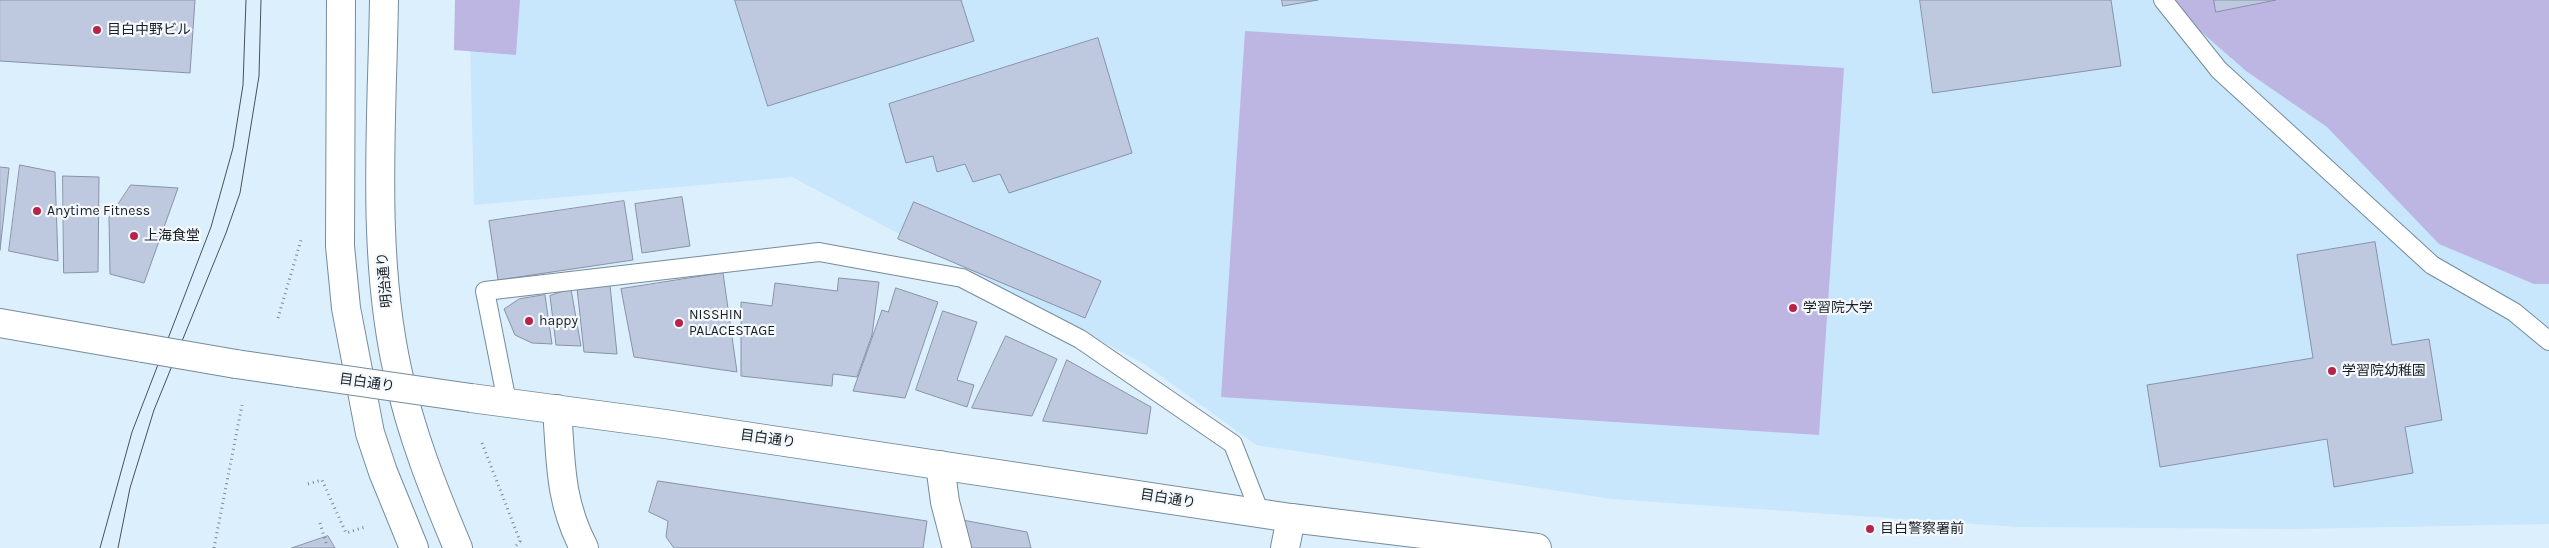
<!DOCTYPE html>
<html>
<head>
<meta charset="utf-8">
<style>
	body { margin:0 }
	canvas { display:block; background:#dceffc }
</style>
</head>
<body>
<canvas width="2549" height="548"></canvas>
<script>
const context = document.querySelector('canvas').getContext('2d');
context.lineJoin = 'round';
function fill(path, color) { context.fillStyle = color; context.fill(path, 'evenodd'); }
function strokePath(path, color, width, dash) { context.strokeStyle = color; context.lineWidth = width; context.lineCap = dash ? 'butt' : 'round'; context.setLineDash(dash || []); context.stroke(path); }
function write(font, color, halo, rows, align = 'center') {
  context.font = font + ' Karla,"Noto Sans JP",sans-serif'; context.lineWidth = 4.5; context.setLineDash([]); context.textBaseline = 'middle'; context.strokeStyle = halo; context.fillStyle = color; for (const [text, x, y, turn = 0] of rows) {
    context.save(); context.translate(x, y); context.rotate((+turn || 0) * Math.PI / 180); context.textAlign = isNaN(turn) ? turn : align; if (halo) context.strokeText(text, 0, 0); context.fillText(text, 0, 0); context.restore();
  }
}
const built = new Path2D(`
	M469,0h2080v524l-253,5 -277,-2 -407,-28 -356,-54 -110,-80 -354,-188 -318,28z`);
const green = new Path2D(`
	M455,0h65l-4,55 -62,-5z
	M2168,0h381v284h-15l-95,-40 -112,-117 -81,-56 -71,-62z
	M1245,31l599,37 -25,367 -598,-38z`);
const building = new Path2D(`
	M0,0h195l-5,73 -190,-12z
	M735,0h226l13,41 -206,65z
	M1282,0h36l-35,6z
	M1920,0h191l10,66 -188,27z
	M2214,0h62l-60,12z
	M1098,38l34,115 -123,40 -9,-19 -27,8 -8,-18 -28,8 -4,-16 -27,7 -17,-59z
	M20,165l35,7 3,89 -49,-10z
	M0,167l9,1 -9,82z
	M63,176l36,1 -1,95 -34,1z
	M131,185l47,3 -34,95 -34,-9 -1,-56z
	M682,197l8,49 -48,7 -7,-49z
	M624,201l9,59 -135,20 -9,-59z
	M914,202l187,79 -16,37 -187,-79z
	M2375,242l17,103 37,-6 13,81 -37,7 8,46 -79,14 -7,-48 -167,28 -13,-82 166,-27 -16,-103z
	M723,273l14,99 -103,-15 -13,-68z
	M839,278l40,4 -7,53 -15,42 -24,-3 -1,12 -91,-10v-74l31,4 3,-23 62,8z
	M610,285l7,69 -33,-2 -7,-64z
	M896,288l42,14 -33,96 -52,-7 29,-81 6,2z
	M571,289l10,57 -25,-1 -6,-49z
	M545,295l7,49 -20,-1 -17,-8 -11,-26 15,-10z
	M943,311l34,11 -20,58 17,5 -7,22 -51,-17z
	M1006,336l51,23 -25,57 -60,-8z
	M1067,360l84,47 -4,27 -104,-13z
	M658,481l269,40 -4,27h-249l-8,-11 2,-16 -19,-9z
	M957,519l70,13 4,16h-66z
	M328,536l7,12h-43z`);
const path = new Path2D(`
	M278,318l23,-78
	M482,443l38,98 -6,7
	M308,484l14,-4 24,53 19,-6
	M320,523l7,23
	M214,548l28,-143`);
const service = new Path2D(`
	M2163,0l56,70 213,195 82,47 35,29
	M507,402l-22,-111 334,-39 143,26 118,61 153,105 27,69`);
const minor = new Path2D(`
	M940,465l5,37 12,46
	M1285,548l6,-30`);
const primary = new Path2D(`
	M341,0l-1,246 6,62 24,125 13,39 31,76
	M384,0c-2,122 -13,254 14,373 13,61 36,118 60,175
	M0,323l143,25
	M236,364l62,9
	M471,398l194,26 626,94 246,30
	M557,409c4,52 2,91 27,139`);
const tram = new Path2D(`
	M100,548l32,-116 79,-205 22,-79 10,-63 3,-85
	M118,548l12,-60 24,-78 72,-177 14,-40 19,-117 2,-76`);
const primaryBridge = new Path2D(`
	M143,348l93,16
	M298,373l173,25`);
const markers = [
	[97,30,5,"#b6244a"],
	[37,211,5,"#b6244a"],
	[134,236,5,"#b6244a"],
	[1793,308,5,"#b6244a"],
	[529,321,5,"#b6244a"],
	[679,323,5,"#b6244a"],
	[2332,371,5,"#b6244a"],
	[1870,529,5,"#b6244a"]
];
const poiNames = [
	["目白中野ビル",107,30],
	["Anytime Fitness",47,211],
	["上海食堂",144,236],
	["学習院大学",1803,308],
	["NISSHIN",689,315],
	["PALACESTAGE",689,331],
	["happy",539,321],
	["学習院幼稚園",2342,371],
	["目白警察署前",1880,529]
];
const streetNames = [
	["明治通り",385,280,-95],
	["目白通り",367,383,8],
	["目白通り",768,439,8],
	["目白通り",1168,499,9]
];
fill(built, '#c8e7fc');
fill(green, '#bdb6e3');
fill(building, '#bec9e0');
strokePath(building, '#8892a8', 1);
strokePath(service, '#768c9b', 20);
strokePath(minor, '#768c9b', 30);
strokePath(primary, '#768c9b', 30);
strokePath(path, '#7c8a93', 3, [1, 4]);
strokePath(service, '#fff', 18);
strokePath(minor, '#fff', 28);
strokePath(primary, '#fff', 28);
strokePath(tram, '#475259', 1);
strokePath(primaryBridge, '#768c9b', 30, []);
strokePath(primaryBridge, '#fff', 28);
for (const [x, y, r, color] of markers) { const dot = new Path2D(); dot.arc(x, y, r, 0, 2 * Math.PI); context.fillStyle = color; context.fill(dot); strokePath(dot, '#f5f9fd', 2); }
write('14px', '#172025', '#f5f9fd', poiNames, 'left');
write('14px', '#172025', '#f5f9fd', streetNames);
</script>
</body>
</html>
